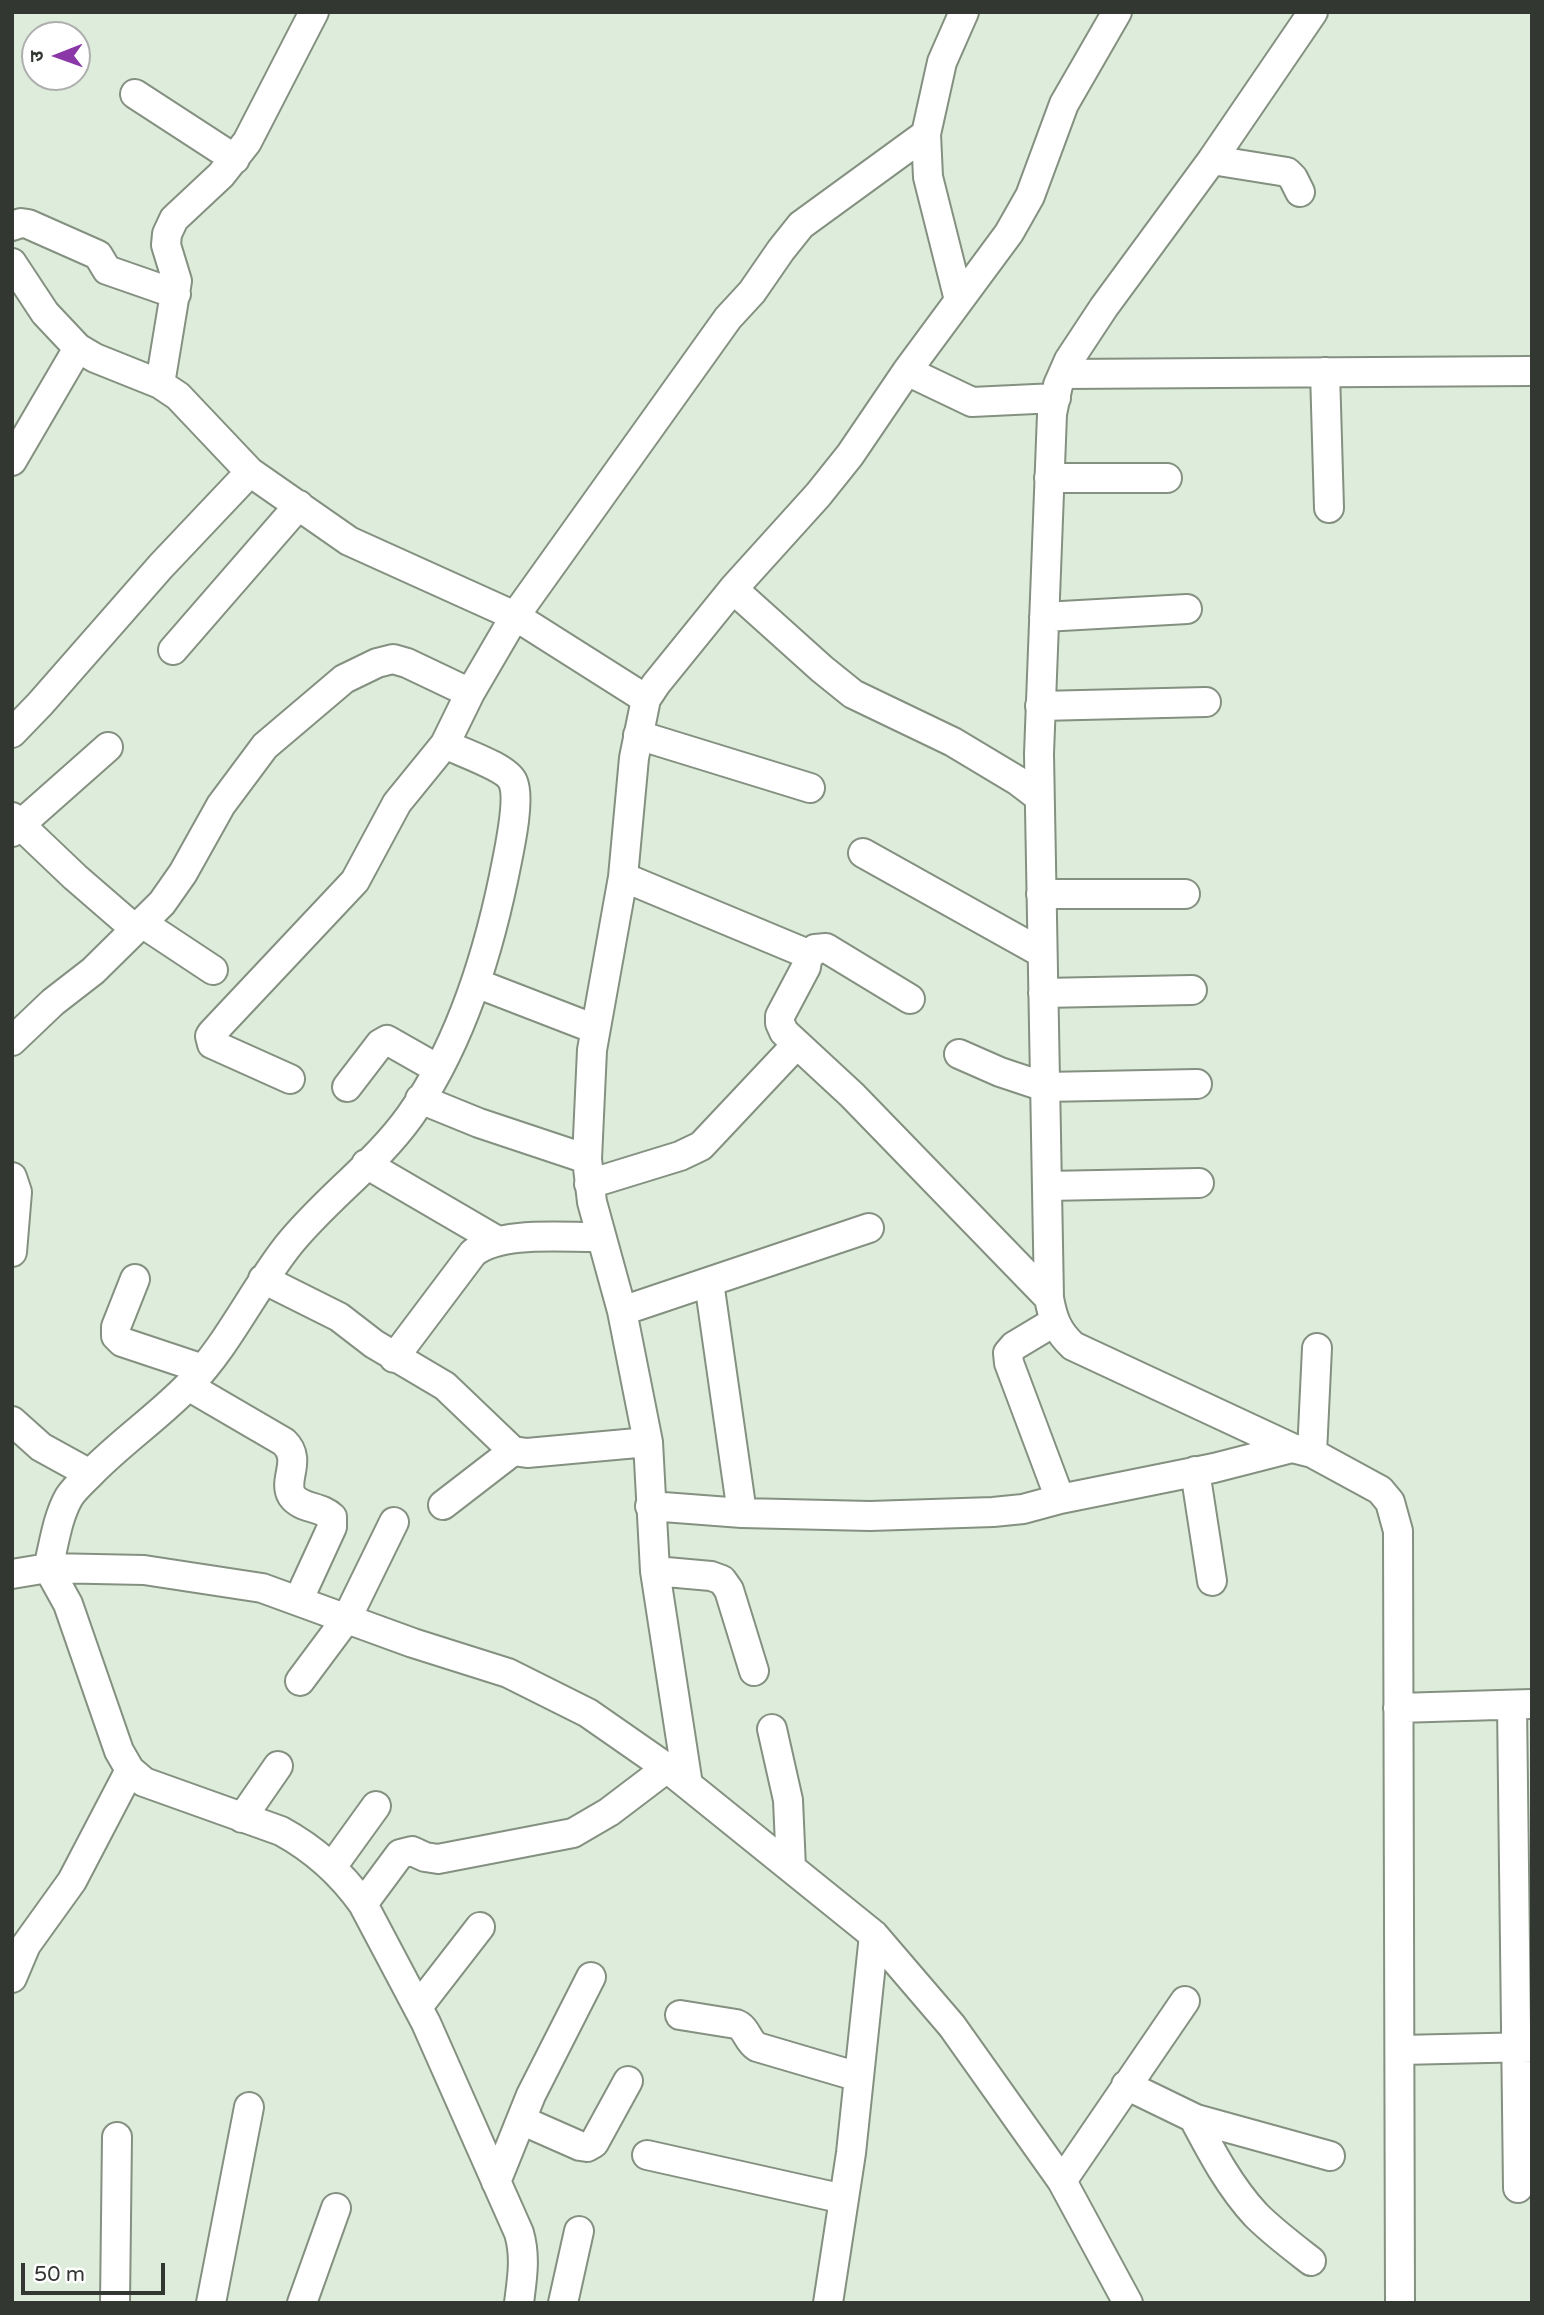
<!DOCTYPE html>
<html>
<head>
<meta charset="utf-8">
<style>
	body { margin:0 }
	#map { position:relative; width:1544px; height:2315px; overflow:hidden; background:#deecdb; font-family:"Varela Round","Noto Sans Devanagari",sans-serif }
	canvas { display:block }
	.frame { position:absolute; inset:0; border:14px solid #323831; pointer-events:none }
	.north { position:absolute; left:21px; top:21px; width:70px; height:70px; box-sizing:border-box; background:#fff; border:2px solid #adafad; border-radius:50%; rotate:269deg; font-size:19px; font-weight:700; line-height:28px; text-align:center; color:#323831 }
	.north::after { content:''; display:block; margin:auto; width:24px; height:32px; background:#8a38a7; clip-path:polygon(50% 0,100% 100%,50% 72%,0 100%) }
	.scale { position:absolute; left:21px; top:2263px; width:144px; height:32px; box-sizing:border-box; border:4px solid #323831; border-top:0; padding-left:9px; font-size:21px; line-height:24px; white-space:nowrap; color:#323831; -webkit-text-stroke:5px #fff; paint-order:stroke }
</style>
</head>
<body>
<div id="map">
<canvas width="1544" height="2315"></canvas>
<div class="frame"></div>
<div class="north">उ</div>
<div class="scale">50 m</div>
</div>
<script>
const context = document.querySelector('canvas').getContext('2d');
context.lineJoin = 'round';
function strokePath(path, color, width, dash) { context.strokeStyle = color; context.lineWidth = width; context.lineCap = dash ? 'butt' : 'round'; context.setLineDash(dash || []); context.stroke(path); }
const minor = new Path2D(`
	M1313,12l-101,148 -108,147 -35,53 -11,25 -6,29 -13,340 10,544c4,21 8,33 24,48l219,102 20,5 68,37 10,12 8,29 2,772
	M135,94l100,65
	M1212,160l75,12 6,6 7,14
	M12,226l9,-3 7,1 70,31 9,15 69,24
	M12,263l33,50 33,35 17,10 65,26 18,12 72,76 99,69 166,75 131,83
	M959,300l-31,-123 -2,-43 16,-72 22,-50
	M907,371l65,31 84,-4
	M1325,372l4,136
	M1063,374l469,-3
	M160,384l17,-103 -11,-36 1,-11 7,-15 47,-44 26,-33 67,-130
	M12,461l66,-113
	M1049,478h118
	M733,589l89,80 31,25 100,48 65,39 21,16
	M1044,617l143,-8
	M173,650l126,-145
	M1040,706l166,-4
	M12,733l28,-29 121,-138 89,-94
	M638,735l172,53
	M445,744c15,8 62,23 68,38 8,19 -5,73 -9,94 -17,82 -45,171 -94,240 -35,49 -86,84 -123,131 -35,45 -59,98 -98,138 -31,32 -68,57 -99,89 -7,7 -16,15 -21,23 -12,21 -15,48 -21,71l20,36 51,147 11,19 14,12 137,49c33,18 60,42 82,73l63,119 93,210c7,24 3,46 0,70
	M12,817l63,60 60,52
	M12,832l96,-85
	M863,853l179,100
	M623,877l180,75 4,7 -1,8 -26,49v7l4,9 68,63 197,203
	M1041,894h144
	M142,923l71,47
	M807,959l8,-10 11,-1 84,51
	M476,983l119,46
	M1043,993l149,-3
	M12,1041l41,-39 40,-31 69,-68 21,-30 38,-68 44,-59 79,-67 33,-16 16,-4 14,4 63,30
	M959,1054l41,18 45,15 152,-3
	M290,1079l-78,-35 -2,-8 2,-3 143,-152 42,-78 48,-59 25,-51 45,-77 213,-298 24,-26 29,-42 20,-25 125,-91
	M347,1087l33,-43 7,-4 51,29
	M420,1099l59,24 108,36
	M366,1164l132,77
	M12,1177l5,15 -5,60
	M589,1184l91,-28 21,-10 96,-102
	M1047,1186l152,-3
	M135,1279l-19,48v9l6,6 81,27
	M263,1279l76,38 35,27 71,42 68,65 14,2 121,-11
	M709,1282l33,231
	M622,1311l247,-83
	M1054,1322l-40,24 -6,7 1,10 51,136
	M394,1358l79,-105c28,-23 93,-15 128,-16
	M188,1386l96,56c19,18 -2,38 8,54 9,13 29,10 40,21v10l-34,74
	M12,1421l29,26 49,27
	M1312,1453l5,-105
	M1195,1471l17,110
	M443,1505l70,-54
	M650,1506l92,7 128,3 123,-4 30,-3 37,-10 154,-31 78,-20
	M655,1571l56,5 11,4 7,10 25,81
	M12,1574l36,-6 96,2 118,18 151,55 95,30 80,40 79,55 207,167 78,91 110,155 66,122
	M300,1681l47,-63 47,-96
	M1512,1705l6,483
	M1398,1708l134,-4
	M772,1729l16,71 3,68
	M688,1785l-33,-214 -7,-129 -26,-131 -30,-109 -5,-43 5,-109 31,-173 11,-119 12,-59 10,-15 77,-95 85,-94 32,-40 57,-84 102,-138 21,-37 34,-92 53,-92
	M242,1818l36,-52
	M332,1867l44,-61
	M363,1904l37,-50 12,-3 13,6 13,2 135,-26 36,-21 58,-44
	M12,1978l14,-33 46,-64 58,-111
	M418,2007l62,-80
	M680,2015l56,9c11,4 11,17 21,23l102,30
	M1400,2050l132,-3
	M1126,2085l70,34 134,37
	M1194,2119c18,34 36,68 62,96 17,17 37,32 55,46
	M521,2120l59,26 7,1 7,-4 34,-62
	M647,2155l197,44
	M1062,2181l123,-180
	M496,2182l35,-87 60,-118
	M115,2303l2,-166
	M211,2303l38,-196
	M302,2303l34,-95
	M563,2303l16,-72
	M828,2303l23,-150 23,-218`);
strokePath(minor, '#849080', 32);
strokePath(minor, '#fff', 28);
</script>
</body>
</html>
